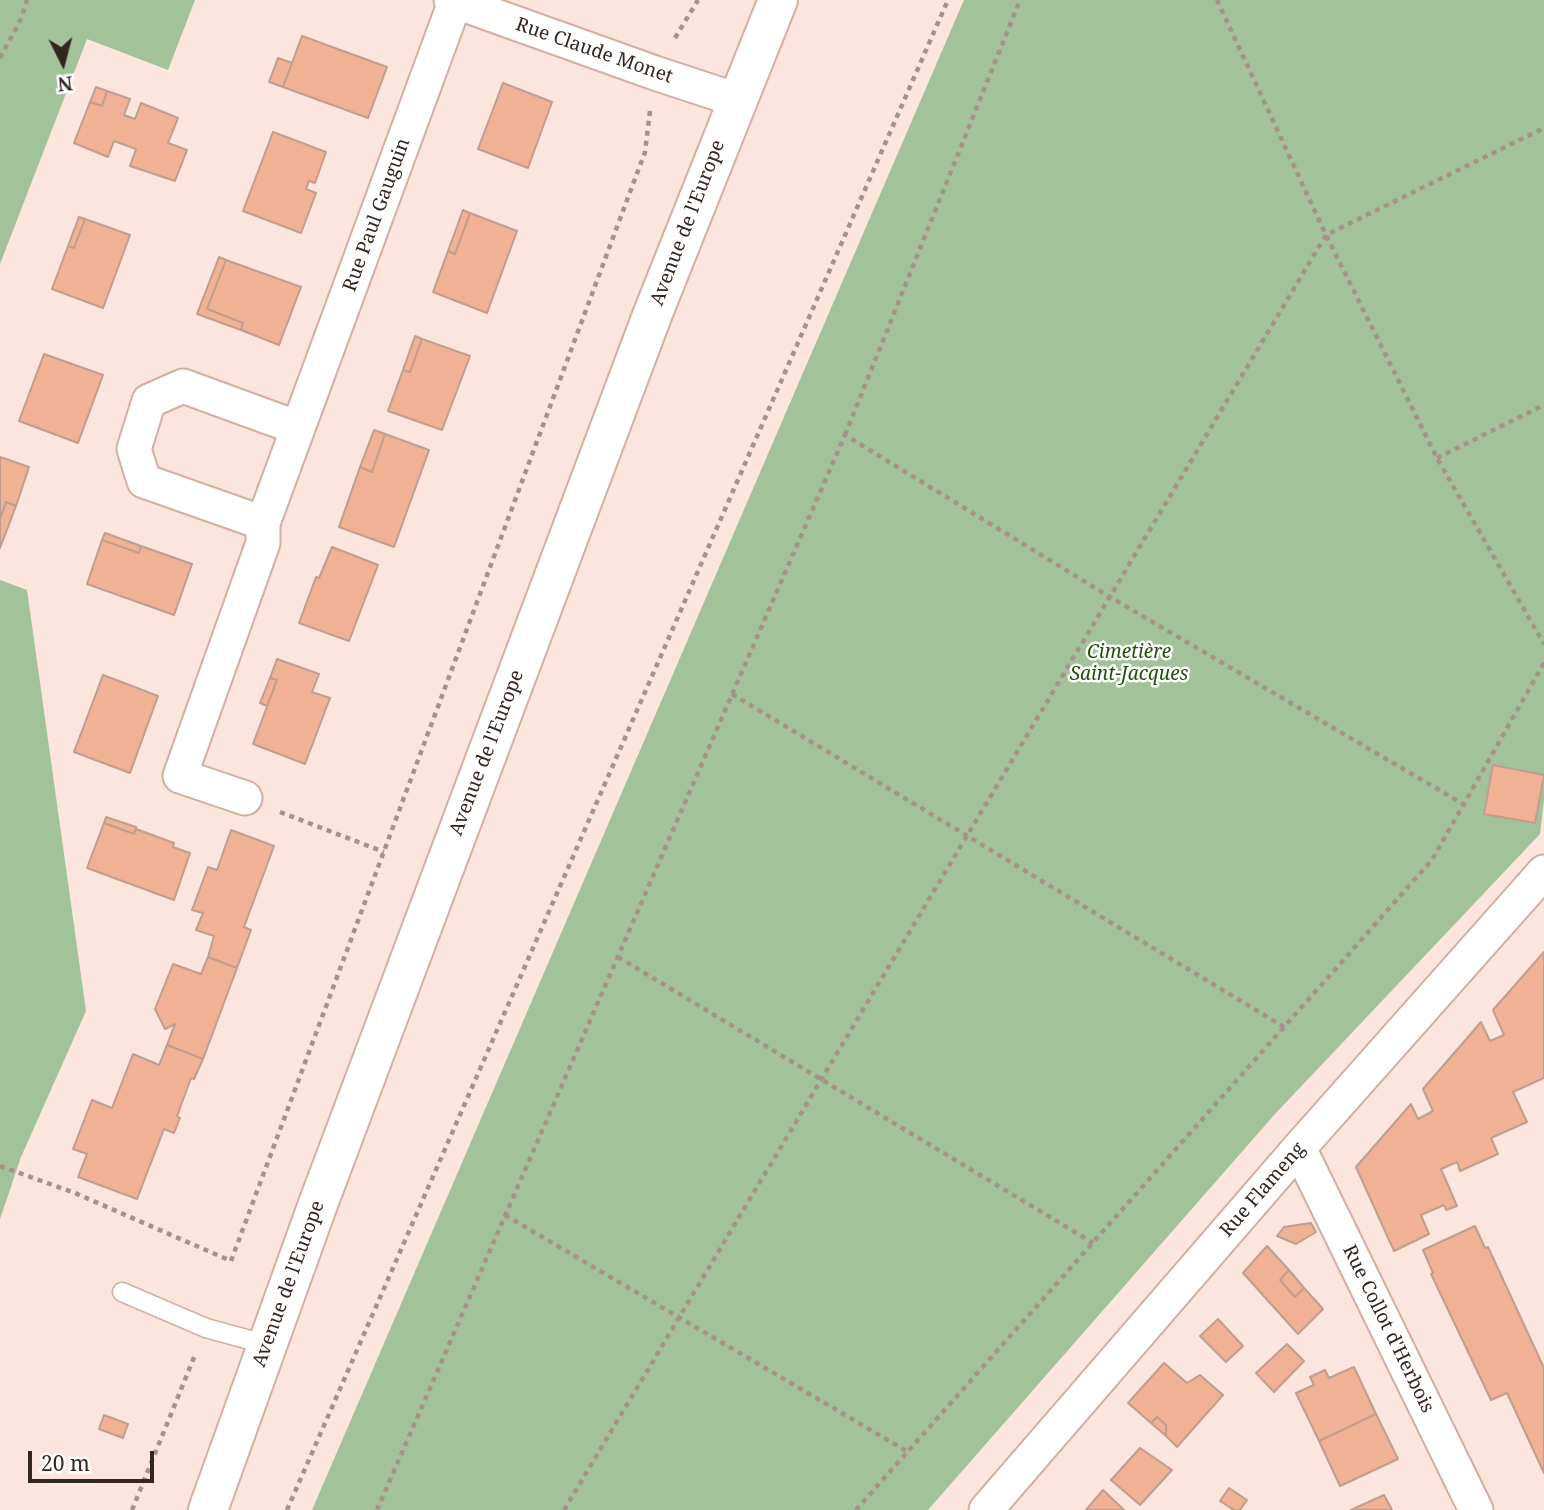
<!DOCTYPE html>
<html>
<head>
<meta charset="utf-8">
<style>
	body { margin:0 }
	#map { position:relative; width:1544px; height:1510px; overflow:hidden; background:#fbe5dc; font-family:"Noto Serif",serif }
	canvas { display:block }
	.north { position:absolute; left:28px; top:28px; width:70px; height:70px; -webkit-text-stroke:5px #fff; paint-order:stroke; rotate:174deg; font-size:19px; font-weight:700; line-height:28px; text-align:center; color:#332520 }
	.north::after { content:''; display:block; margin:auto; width:24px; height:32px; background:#332520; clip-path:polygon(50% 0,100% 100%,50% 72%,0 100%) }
	.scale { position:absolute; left:28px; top:1451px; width:126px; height:32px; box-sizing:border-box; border:4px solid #332520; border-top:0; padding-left:9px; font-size:21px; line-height:24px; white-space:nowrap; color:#332520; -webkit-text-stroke:5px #fff; paint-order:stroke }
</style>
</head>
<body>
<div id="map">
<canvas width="1544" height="1510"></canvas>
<div class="north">N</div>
<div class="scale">20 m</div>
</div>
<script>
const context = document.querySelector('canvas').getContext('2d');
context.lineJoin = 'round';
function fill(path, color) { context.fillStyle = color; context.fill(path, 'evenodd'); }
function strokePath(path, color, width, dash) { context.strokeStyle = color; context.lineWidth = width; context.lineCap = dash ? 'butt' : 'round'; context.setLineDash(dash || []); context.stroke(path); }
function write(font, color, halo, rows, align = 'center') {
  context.font = font + ' "Noto Serif",serif'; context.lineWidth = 5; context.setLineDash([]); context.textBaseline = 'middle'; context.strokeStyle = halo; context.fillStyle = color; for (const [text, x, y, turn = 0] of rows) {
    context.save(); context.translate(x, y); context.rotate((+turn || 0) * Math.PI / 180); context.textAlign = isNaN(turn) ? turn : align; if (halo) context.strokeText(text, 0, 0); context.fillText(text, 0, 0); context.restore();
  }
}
const green = new Path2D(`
	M0,0h195l-27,70 -81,-31 -87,225z
	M964,0h580v800l-4,34 -265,280 -347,396h-616z
	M0,580l27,10 59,421 -65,146 -21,62z`);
const building = new Path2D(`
	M302,36l85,31 -19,51 -85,-31z
	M278,58l14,5 -9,24 -14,-5z
	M503,83l49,19 -24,66 -50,-19z
	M96,87l11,4 -5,15 -12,-4z
	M107,91l23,8 -6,16 11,4 6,-16 37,15 -10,25 19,7 -12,31 -45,-15 6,-17 -22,-8 -6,16 -34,-14 16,-41 12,4z
	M273,132l53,20 -11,31 -6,-2 -3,8 10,4 -15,40 -58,-22z
	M463,210l7,3 -15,41 -7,-3z
	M470,213l47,18 -30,82 -54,-21 15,-41 7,3z
	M79,217l6,2 -11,29 -6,-2z
	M85,219l45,16 -27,73 -51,-19 16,-43 6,2z
	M219,257l7,3 -19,49 36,14 -2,7 -44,-16z
	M226,260l75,27 -22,58 -38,-15 2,-7 -36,-14z
	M415,336l7,3 -12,33 -7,-2z
	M422,339l48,17 -28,74 -54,-19 15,-41 7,2z
	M44,354l59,21 -25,68 -59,-22z
	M374,430l11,4 -13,38 -12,-5z
	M385,434l44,16 -35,97 -55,-20 21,-60 12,5z
	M0,457l29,10 -13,39 -10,-4 -6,17z
	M6,502l10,4 -16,42v-29z
	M105,533l36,13 -2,7 -37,-13z
	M102,540l37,13 2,-7 51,18 -18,51 -87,-31z
	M332,547l46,18 -29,76 -50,-18 17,-46 3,1z
	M277,659l42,15 -7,18 18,6 -25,66 -52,-20 24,-64 -7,-2z
	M103,675l55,21 -28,77 -56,-21z
	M270,678l7,2 -10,26 -7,-3z
	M1493,765l51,10 -9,48 -51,-9z
	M106,817l30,10 -2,7 -30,-11z
	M104,823l30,11 2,-5 38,14 -1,4 17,6 -16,47 -87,-32z
	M231,830l43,16 -30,81 7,3 -14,38 -29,-11 6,-21 -18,-6 7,-17 -11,-3 16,-43 9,3z
	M1544,952v126l-31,14 14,30 -36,16 7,16 -38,17 -3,-9 -16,7 16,37 -11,4 -2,-5 -23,10 8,19 -35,17 -38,-84 55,-63 7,15 15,-8 -10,-22 58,-67 9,19 14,-6 -11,-25z
	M208,957l29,11 -34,91 -36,-14 8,-21 -10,5 -10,-20 18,-45 28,10z
	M167,1045l36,14 -9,20 -3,-1 -14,38 3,2 -6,15 -10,-4 -27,70 -59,-22 9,-23 -14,-5 19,-49 20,8 21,-54 26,11z
	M1311,1223l5,9 -20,12 -19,-8 7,-9z
	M1475,1226l10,22 3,-1 56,121v105l-37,-80 -16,7 -60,-126 2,-1 -10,-23z
	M1267,1246l22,24 -9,10 15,17 9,-9 19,21 -25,25 -55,-61z
	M1289,1270l15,18 -9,9 -15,-17z
	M1218,1319l25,27 -17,16 -26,-26z
	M1287,1344l17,17 -30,31 -18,-19z
	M1164,1363l23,20 13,-8 23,20 -46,52 -11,-11v-11l-9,-8 -6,6 -23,-20z
	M1354,1367l22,47 -57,27 -23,-48 18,-8 -4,-8 15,-7 4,8z
	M1376,1414l22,45 -58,27 -21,-45z
	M104,1415l24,9 -5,14 -24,-9z
	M1157,1417l9,8v11l-15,-13z
	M1140,1448l32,22 -32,35 -29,-25z
	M1229,1488l18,12 -7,10h-6l-14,-9z
	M1103,1490l21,20h-38z
	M1384,1495l8,15h-41z`);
const path = new Path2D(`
	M1217,0l109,235 111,223 107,186
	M675,38l23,-38
	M0,58l20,-37 7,-21
	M845,435l175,-435
	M1437,458l107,-53
	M732,694l552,333
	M280,812l104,40
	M618,957l475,286
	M0,1166l75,27 156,68 414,-1109 5,-41
	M505,1215l403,237
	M132,1510l63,-155
	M287,1510l661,-1510
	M377,1510l468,-1075 265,162 353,207
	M564,1510l762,-1275 218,-107
	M856,1510l576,-650 112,-197`);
const service = new Path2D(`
	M122,1292l84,36 62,17`);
const minor = new Path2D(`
	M451,0l204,73 82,27
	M263,523l-119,-42 -10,-32 15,-48 34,-15 115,42
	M245,798l-65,-22 83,-233v-20l192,-521
	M1299,1148l177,362
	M986,1510l313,-362 245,-276`);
const secondary = new Path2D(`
	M208,1510l110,-306 335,-891 125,-313`);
const streetNames = [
	["Rue Claude Monet",594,51,19],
	["Rue Paul Gauguin",377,215,-70],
	["Avenue de l'Europe",688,223,-69],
	["Avenue de l'Europe",487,753,-69],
	["Rue Flameng",1263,1190,-49],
	["Avenue de l'Europe",289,1284,-70],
	["Rue Collot d'Herbois",1388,1329,64]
];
const parkNames = [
	["Cimetière",1129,653],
	["Saint-Jacques",1129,675]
];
fill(green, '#a2c299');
fill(building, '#f0b195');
strokePath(building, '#bf9e90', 2);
strokePath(service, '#d2afa1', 21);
strokePath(minor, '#d2afa1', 37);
strokePath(secondary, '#d2afa1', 42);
strokePath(path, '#a5938b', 4.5, [5, 5]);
strokePath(service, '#fff', 18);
strokePath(minor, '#fff', 33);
strokePath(secondary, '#fff', 38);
write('19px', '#332520', '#fff', streetNames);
write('italic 19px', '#1e5108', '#fff', parkNames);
</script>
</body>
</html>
